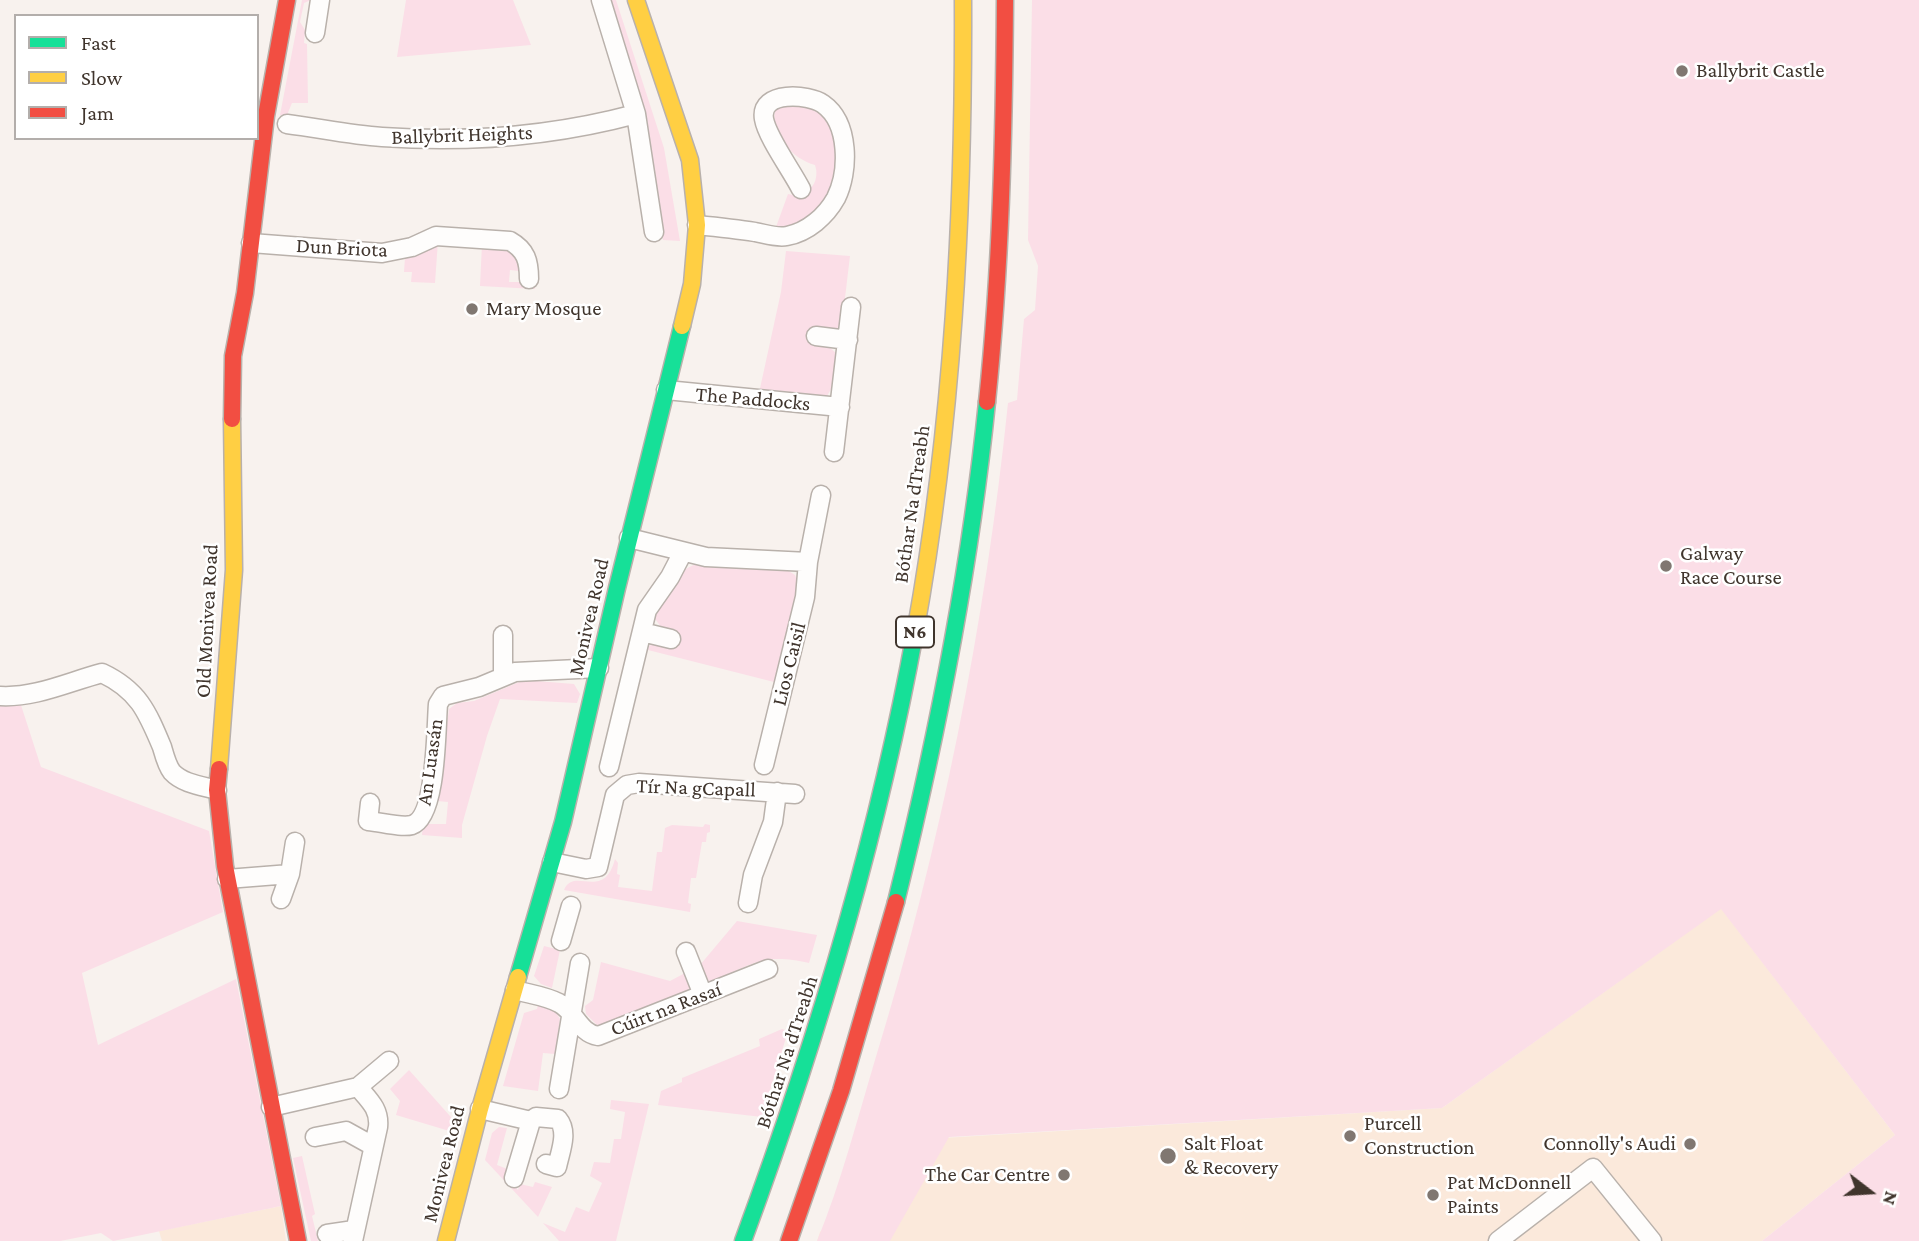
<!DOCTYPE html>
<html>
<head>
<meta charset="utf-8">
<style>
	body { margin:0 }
	#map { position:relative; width:1919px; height:1241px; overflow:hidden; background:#f8f2ee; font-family:"Crimson Pro",serif }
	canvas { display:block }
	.legend { position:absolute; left:14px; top:14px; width:245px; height:126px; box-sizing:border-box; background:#fff; border:2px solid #b3aeab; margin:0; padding:9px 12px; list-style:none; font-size:21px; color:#40352d }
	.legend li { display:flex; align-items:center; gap:14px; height:35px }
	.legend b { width:35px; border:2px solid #b3aeab }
	.north { position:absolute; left:1835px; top:1157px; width:70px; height:70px; -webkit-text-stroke:5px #fff; paint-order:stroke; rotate:107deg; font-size:19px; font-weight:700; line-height:28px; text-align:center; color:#40352d }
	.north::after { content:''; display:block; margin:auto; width:24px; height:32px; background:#40352d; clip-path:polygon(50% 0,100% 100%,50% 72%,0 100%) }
</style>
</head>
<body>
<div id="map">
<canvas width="1919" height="1241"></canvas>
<ul class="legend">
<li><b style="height:9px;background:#16e098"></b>Fast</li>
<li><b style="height:9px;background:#ffcf43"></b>Slow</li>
<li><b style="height:9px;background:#f24e42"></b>Jam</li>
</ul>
<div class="north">N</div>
</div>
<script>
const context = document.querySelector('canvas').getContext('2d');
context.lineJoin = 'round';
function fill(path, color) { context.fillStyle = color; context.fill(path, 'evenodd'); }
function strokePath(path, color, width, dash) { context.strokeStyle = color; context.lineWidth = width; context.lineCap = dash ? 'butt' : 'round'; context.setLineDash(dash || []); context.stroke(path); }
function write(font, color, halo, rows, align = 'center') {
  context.font = font + ' "Crimson Pro",serif'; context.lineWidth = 5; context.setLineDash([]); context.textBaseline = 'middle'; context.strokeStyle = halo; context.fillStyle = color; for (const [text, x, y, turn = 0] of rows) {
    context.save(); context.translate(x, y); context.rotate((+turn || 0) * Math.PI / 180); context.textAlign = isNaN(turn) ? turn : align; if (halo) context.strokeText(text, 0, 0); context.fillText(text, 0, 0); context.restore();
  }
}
const built = new Path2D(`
	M1721,908l174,227 -133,106h-945l3,-9 90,-92 532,-32z
	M281,1206l5,35h-124l-3,-10z`);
const green = new Path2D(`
	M302,0h9l-7,3 -4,19 5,8 -1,13 3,1 1,59h-16l-5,12h-7z
	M406,0h107l18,45 -134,12z
	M610,0h6l48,148 16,93 -17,-1 -16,-121z
	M1032,0h887v1241h-157l133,-106 -174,-226 -279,199 -493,29 -59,104h-73c24,-58 40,-121 58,-181 66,-214 110,-434 133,-657l9,-3 7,-81 11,-9 3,-44 -10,-26z
	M784,105c11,0 29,1 37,8 37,32 10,116 -45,114l12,-33c19,5 33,-11 27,-29 -22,-6 -45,-30 -40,-54z
	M438,241l-3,42 -24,-1 1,-10h-8l1,-15z
	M482,244c20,2 35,4 37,27l-9,-1 -1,12h26v7l-55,-3z
	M786,251l64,5 -8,67 -6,7h-22l-1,16 16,1 8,7 -3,30 -7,12 -6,1 -62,-4 22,-101z
	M697,564l90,6 8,5 4,11 -25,96 -126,-32 1,-4 5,-2 22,3 3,-14 -18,-6 -8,-11c8,-19 23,-47 44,-52z
	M524,680l50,4 6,10 -3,9 -77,-4 -13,37 -25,89v13l-40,-3 1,-11h23l2,-22 -11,-1 4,-69h5l3,-23 8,-6 17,-2z
	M20,702l21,65 168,64 14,81 -141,61 16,72 138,-66 45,227 -168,35 -12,-8 -41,8h-60v-538z
	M705,824l5,1v7l-3,1 -1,9h-4l-6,36h-5l-3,25 3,1 -1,8 -126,-22c10,-24 40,12 51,-31l3,4 -1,11 3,1 -2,12 34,4 5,-39h5l3,-24 7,-3 31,2z
	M737,921l80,14 -8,28c-46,-11 -57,2 -98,18l-6,-1 -5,-15z
	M544,946l16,4 -8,38 -11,-4 -7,-8z
	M601,962l69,19 17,-9 4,17 -84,35 -10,1 -11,-11 -1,-8 8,-6z
	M538,1005l16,4 6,10 -5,35 -12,-1 -5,38 -35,-5 21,-73 13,-4z
	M782,1029l6,2 -26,86 -104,-12 3,-14 21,-9v-4l78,-32 -1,-7z
	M409,1070l49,55 -2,8 -60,-18 4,-14 -10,-12z
	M611,1100l38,4 -33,137h-57l-16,-18 22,9 11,-25 13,5 13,-29 -12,-7 4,-14 16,1 4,-24h7l4,-27 -15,-3z
	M499,1127l8,1 -10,37 13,5 -2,8 10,12 2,-6 13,3 2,-5 17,5 -14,30 -53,-57 7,-27z
	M302,1156l13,58 -3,2 6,25h-7l-18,-83z`);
const street = new Path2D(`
	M601,0l35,114 18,118
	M315,33l5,-33
	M287,124c32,4 63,11 95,13 85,6 172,-1 254,-23
	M697,225c20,2 39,4 58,7 11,2 21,6 32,4 21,-4 39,-20 49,-38 13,-26 14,-75 -13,-94 -14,-10 -64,-14 -59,15 3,18 28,52 37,70
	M251,243l131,10 30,-6 24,-11 74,5c16,9 19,20 19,38
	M816,336l32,4
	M666,390l174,17
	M834,452l17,-145
	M629,538l77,19 102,5
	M642,632l29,7
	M503,676v-41
	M0,696c35,2 68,-14 102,-23 36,17 45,38 60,74 2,7 5,19 10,25 11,12 31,14 45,18
	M764,765l41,-168 3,-35 13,-67
	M609,767l38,-157 23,-33 13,-25
	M370,803l-2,18c13,1 33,7 44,4 25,-8 24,-98 26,-121l5,-8 36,-9 36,-15 84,-4
	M552,862l34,7 12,-2 17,-72 12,-10 12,-2 156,11
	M227,879l63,-5 5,-32
	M281,899l9,-25
	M748,903l5,-28 20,-53 4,-30
	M561,941l10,-35
	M686,952l17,43
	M515,990c14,4 31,6 44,13 16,8 20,30 39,33l170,-67
	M358,1087l31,-26
	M559,1089l21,-126
	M271,1107l87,-20c11,13 22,22 20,40l-25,114
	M480,1109l51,12 5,-4 22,2c11,13 2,33 -1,48l-11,-3
	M315,1137l31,-6 27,15
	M514,1178l17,-57
	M327,1234l27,-4
	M1498,1241l95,-73 59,73`);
const fast = new Path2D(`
	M896,902c41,-165 74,-331 91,-500
	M518,977l45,-155 54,-234 65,-262
	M743,1241c73,-198 134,-400 172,-608`);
const slow = new Path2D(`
	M636,0l54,160 7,65 -5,59 -10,42
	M915,633c38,-209 49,-421 48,-633
	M219,769l15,-199 -2,-151
	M446,1241l34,-132 38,-132`);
const jam = new Path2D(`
	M987,402c14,-135 17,-266 18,-402
	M232,419l1,-63 12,-63 21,-177 21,-116
	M219,769l-2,21 8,76 73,375
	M789,1241l52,-150 55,-189`);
const markers = [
	[1682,71,7,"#807771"],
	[472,309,7,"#807771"],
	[1666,566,7,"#807771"],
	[1350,1136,7,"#807771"],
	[1690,1144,7,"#807771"],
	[1168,1156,9,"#807771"],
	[1064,1175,7,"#807771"],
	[1433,1195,7,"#807771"]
];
const shields = [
	[915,632,38]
];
const shieldNames = [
	["N6",915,632]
];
const poiNames = [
	["Ballybrit Castle",1696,71],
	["Mary Mosque",486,309],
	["Galway",1680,554],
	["Race Course",1680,578],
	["Purcell",1364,1124],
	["Construction",1364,1148],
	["Salt Float",1184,1144],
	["& Recovery",1184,1168],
	["Connolly's Audi",1676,1144,"right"],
	["The Car Centre",1050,1175,"right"],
	["Pat McDonnell",1447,1183],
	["Paints",1447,1207]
];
const streetNames = [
	["Ballybrit Heights",462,135,-2],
	["Dun Briota",342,248,3],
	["The Paddocks",753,399,5],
	["Bóthar Na dTreabh",912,504,-82],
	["Monivea Road",589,617,-77],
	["Old Monivea Road",207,621,-87],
	["Lios Caisil",789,664,-76],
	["An Luasán",430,762,-82],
	["Tír Na gCapall",696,788,2],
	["Cúirt na Rasaí",666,1009,-21],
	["Bóthar Na dTreabh",787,1052,-72],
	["Monivea Road",444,1164,-76]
];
fill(built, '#fbe9db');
fill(green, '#fbdee7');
strokePath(street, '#b9b1ab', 21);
strokePath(fast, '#b9b1ab', 19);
strokePath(slow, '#b9b1ab', 19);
strokePath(jam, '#b9b1ab', 19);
strokePath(street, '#fefdfc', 18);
strokePath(fast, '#16e098', 16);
strokePath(slow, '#ffcf43', 16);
strokePath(jam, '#f24e42', 16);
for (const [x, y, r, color] of markers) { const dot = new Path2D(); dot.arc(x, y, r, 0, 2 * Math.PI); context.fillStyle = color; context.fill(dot); strokePath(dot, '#fff', 2.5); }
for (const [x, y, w] of shields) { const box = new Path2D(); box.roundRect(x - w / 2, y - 15.5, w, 31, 5); context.fillStyle = '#fff'; context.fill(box); strokePath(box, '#40352d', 2); }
write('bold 19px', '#40352d', null, shieldNames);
write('21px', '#40352d', '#fff', poiNames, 'left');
write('21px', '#40352d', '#fff', streetNames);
</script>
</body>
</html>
